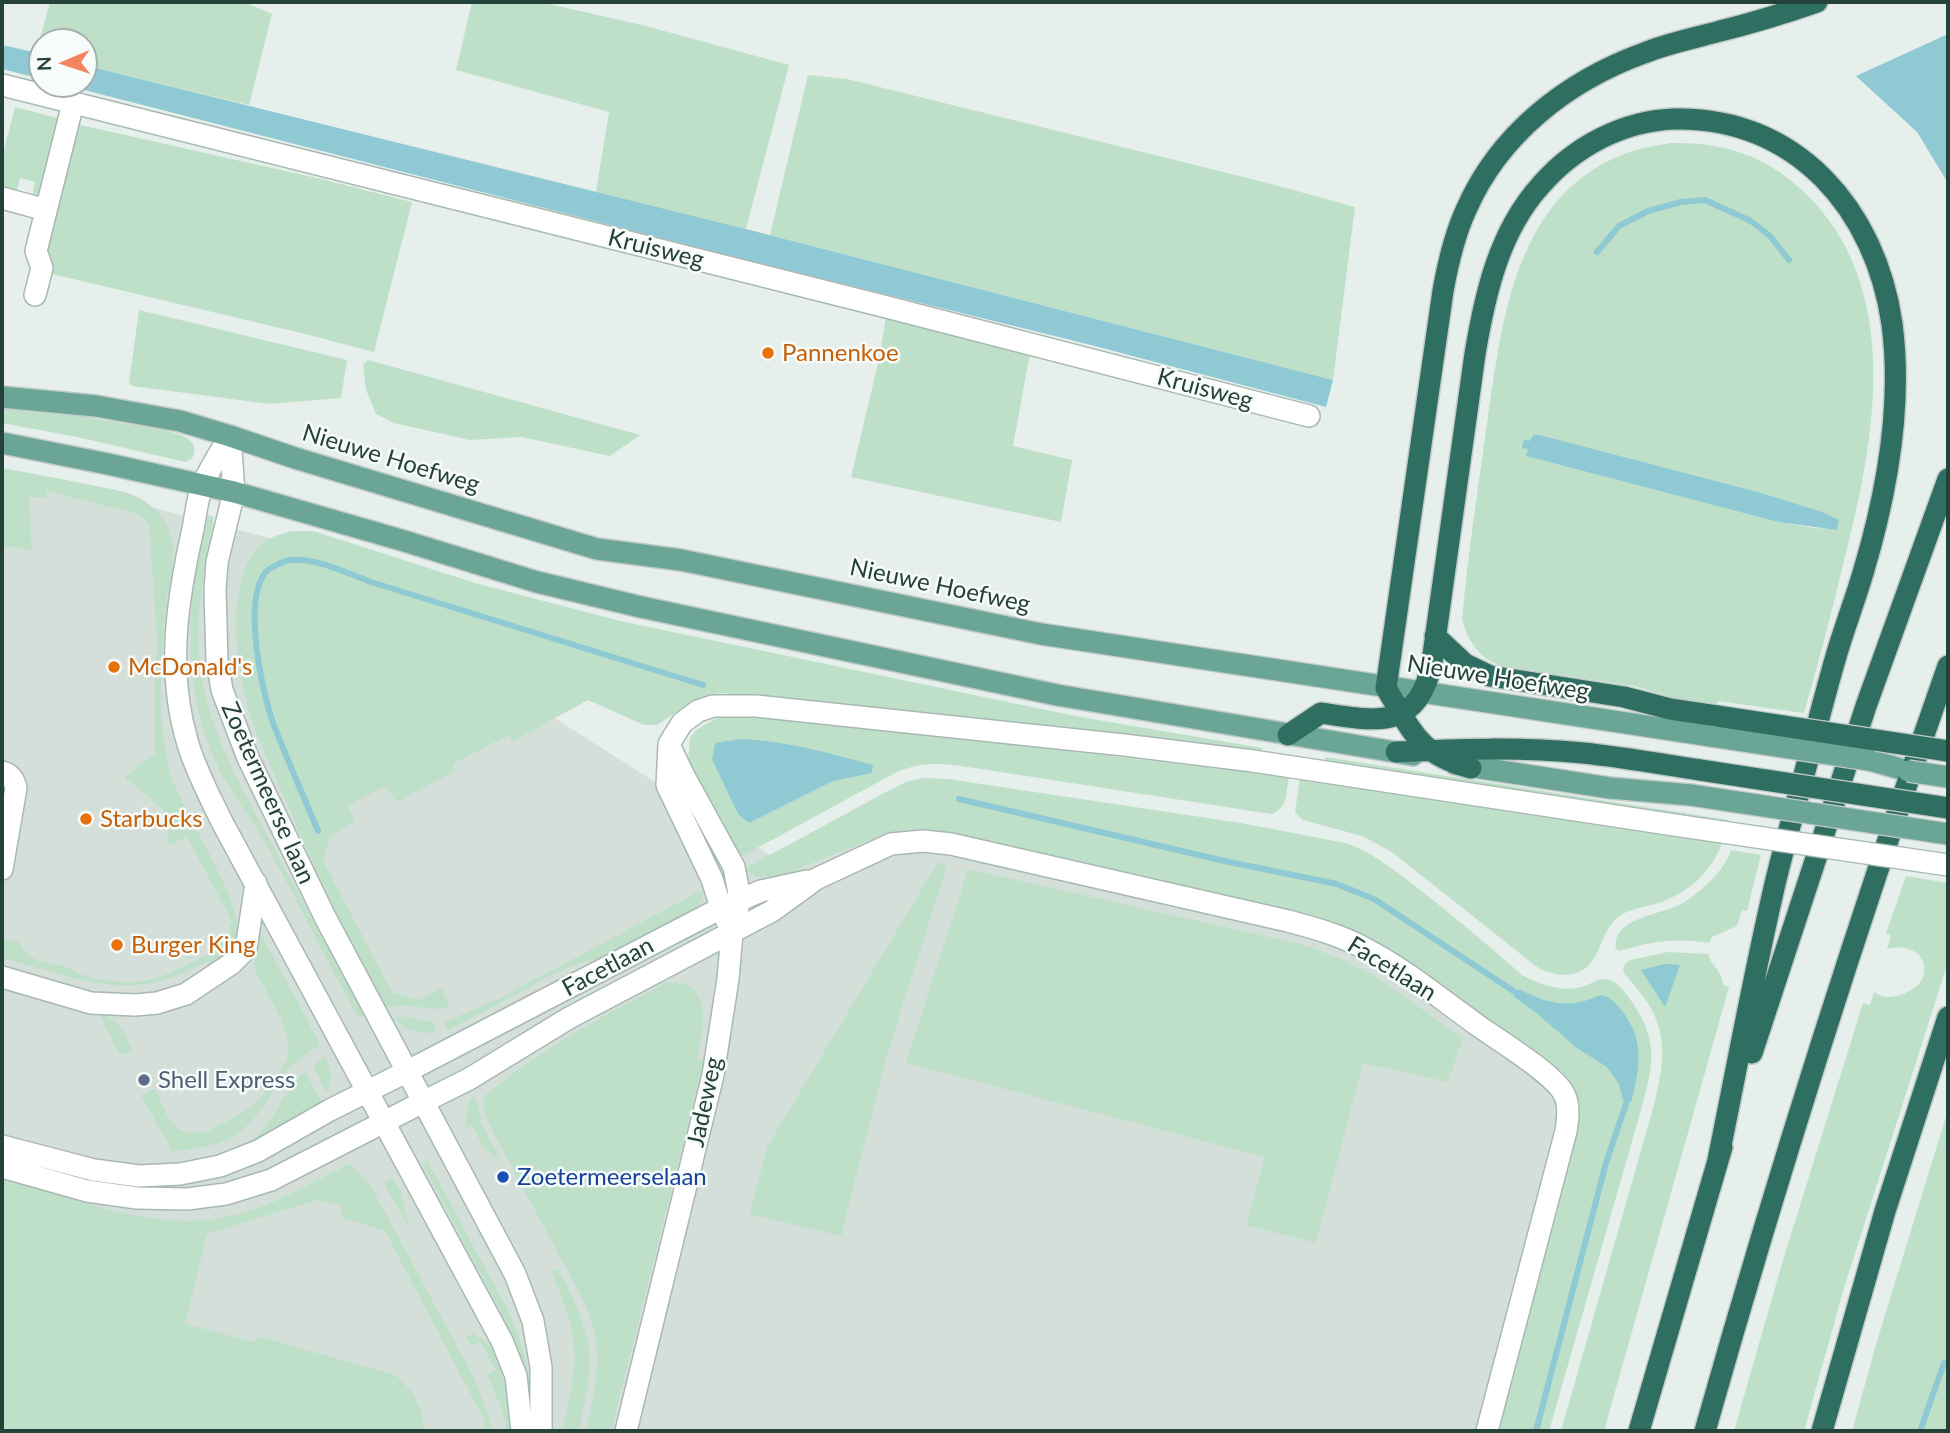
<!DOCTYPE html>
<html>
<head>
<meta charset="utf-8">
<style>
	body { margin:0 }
	#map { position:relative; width:1950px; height:1433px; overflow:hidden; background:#e6efeb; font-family:Lato,sans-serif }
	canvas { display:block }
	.frame { position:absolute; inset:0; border:4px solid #24423a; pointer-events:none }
	.north { position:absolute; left:28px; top:28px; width:70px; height:70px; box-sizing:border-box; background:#f7fbf9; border:2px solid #a3b1ad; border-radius:50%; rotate:268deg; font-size:19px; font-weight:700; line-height:28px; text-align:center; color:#24423a }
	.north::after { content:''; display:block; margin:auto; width:24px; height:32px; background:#f4845f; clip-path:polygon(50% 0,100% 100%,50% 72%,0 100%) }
</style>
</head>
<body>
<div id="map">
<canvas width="1950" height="1433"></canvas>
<div class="frame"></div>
<div class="north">N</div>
</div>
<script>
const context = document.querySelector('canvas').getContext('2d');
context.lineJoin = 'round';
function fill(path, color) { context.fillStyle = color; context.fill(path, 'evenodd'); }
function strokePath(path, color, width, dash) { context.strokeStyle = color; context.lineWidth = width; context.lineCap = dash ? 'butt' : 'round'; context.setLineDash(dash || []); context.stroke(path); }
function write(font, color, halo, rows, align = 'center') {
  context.font = font + ' Lato,sans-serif'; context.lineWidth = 5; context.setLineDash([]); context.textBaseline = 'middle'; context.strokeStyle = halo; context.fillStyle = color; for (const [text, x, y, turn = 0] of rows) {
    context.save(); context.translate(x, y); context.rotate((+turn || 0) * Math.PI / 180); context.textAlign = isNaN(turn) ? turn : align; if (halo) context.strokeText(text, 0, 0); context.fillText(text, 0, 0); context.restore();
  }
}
const built = new Path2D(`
	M2,481l61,3 210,55 508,323 147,-55 462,121 211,155 -92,348h-1507z`);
const green = new Path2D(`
	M50,2h199v2l23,10 -23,91 -165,-40v-23h-42v12l-6,-1z
	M472,2h68l106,24 143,39 -43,164 -150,-37 13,-80 -153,-42z
	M808,75l39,4 417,103 91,25 -22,173 -563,-145z
	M15,107l46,12 -21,79h-8l3,-16 -15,-4 -4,16 -14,-4v-32z
	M76,124l245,55 91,23 -38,150 -73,-19 -253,-60 -3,-22z
	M1671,143c58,-1 101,15 142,58 91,98 60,247 30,364 -12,50 -25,99 -39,148l-86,-12 -3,7 -31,-7 -50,-15 -132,-20c-23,-7 -34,-25 -40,-47 6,-65 16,-131 25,-195 15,-100 26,-223 132,-268 17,-7 34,-10 52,-13zM1533,435h7l218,57 81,28 -2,9 -23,-1 -36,-6 -251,-66z
	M139,310l208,50 -6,38 -71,6 -138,-18 -3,-3z
	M886,318l144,35 -17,93 59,14 -11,62 -210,-45 28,-118z
	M368,360l272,75 -30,21 -89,-19 -51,3 -76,-17 -18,-9 -10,-24 -3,-26z
	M2,409l77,7 85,14c11,3 35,8 30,24 -2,6 -3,5 -9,8l-108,-25 -75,-14z
	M2,468c30,5 59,11 89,17 15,3 32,5 46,12 17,8 32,25 35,44 4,21 -4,44 -6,64 -5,51 -10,120 5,170 11,37 78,135 66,166 -4,11 -17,19 -26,26l-4,-6c-17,9 -36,19 -55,22 -51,9 -101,-12 -149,-25l-1,-20 18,4c6,20 26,20 44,24 7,2 12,7 19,9 61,17 81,2 134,-26v-10l14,-8 -3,-7 4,-3 -45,-84 -18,8 -1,-23 -7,-14 -30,-26 -6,-2v-3l30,-24v-95l3,-6 -9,-127 -7,-8 -8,-4 -88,-22 1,6h-18l3,54 -30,-6z
	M208,515l6,2c-10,51 -20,101 -13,153 8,64 42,120 72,176 30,57 61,113 91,170l-6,2c-32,-59 -62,-120 -95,-179 -13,-23 -31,-44 -43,-68 -40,-81 -34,-170 -12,-256z
	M291,531h22l162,52 145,38 455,95 187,32v3h-13l-311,-36 -218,-22 -20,4 -43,28h-13l-56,-25 -75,41 -4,-6 -57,29 3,7 -59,31 -10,-16 -38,20 7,16 -25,13 -7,26 69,131 27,8 22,-12 9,18c-25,9 -38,-7 -63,2 -37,-66 -70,-133 -99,-202 -12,-29 -27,-58 -37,-89 -14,-44 -29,-138 11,-173 8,-7 19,-10 29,-13z
	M731,715l50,2 508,60c-3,15 -1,32 -18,37l-296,-46c-30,-4 -51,-8 -80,5l-158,86 -49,-96 2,-25 6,-8 21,-12z
	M1325,757l404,63 -1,4 -403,-63z
	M922,778l26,1 293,44 104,20c26,8 47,26 69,42 37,29 73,59 108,90 19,10 41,18 62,11 7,-2 13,-7 20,-7 12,1 19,10 25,19 30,40 25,66 12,112l-92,321h-51l80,-309c3,-20 -1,-33 -14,-48l-177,-125 -43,-22 -53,-16 -363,-80 -17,-2 -34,8 -99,40h-21l-13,-8 142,-77 20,-10z
	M1300,778l422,65c-10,29 -35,51 -64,60 -13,5 -29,5 -40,14 -18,15 -17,42 -35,53 -14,9 -33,4 -46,-3l-145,-115 -30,-16 -59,-16 -8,-8z
	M1731,850l30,5 -14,56 -5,-1 -5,16 -25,11 -3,6c-36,-5 -55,-2 -89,8l-4,-2c-5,-32 47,-34 67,-46 19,-12 41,-32 48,-53z
	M938,862l9,3 -61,194 -45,177 -91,-22 17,-67z
	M968,869l336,76 37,14 32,16 90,63 -15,44 -85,-19 -47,180 -70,-18 19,-68 -359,-94z
	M1906,876l42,7v79l-104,326 -40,143h-70l49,-171 80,-257 7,2 4,-13c5,3 9,5 15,5 13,0 33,-10 35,-23 4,-23 -20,-30 -37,-25l4,-14 -5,-2z
	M702,890l2,2 -4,11 -8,9 -80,42 -40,12 -24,11 -99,53 -3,-1 -1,-7 55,-24z
	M260,934l8,13 52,97c-13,10 -28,19 -37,32 -19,26 -26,50 -58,64 -16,8 -35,9 -53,11l-31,-56 14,-6 14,30 10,11 15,3 14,-2 33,-17 15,-11 23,-30 8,-15 2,-14 -9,-27 -26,-49 1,-23z
	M1668,952l40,2c3,12 15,17 15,31l6,2 -125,444h-43l91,-319c10,-37 18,-73 -3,-107 -7,-11 -16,-21 -24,-31l-2,-5 3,-6 4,-3z
	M667,982c48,-2 37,46 30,77l7,1 -93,371h-25c6,-29 14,-59 10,-90 -4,-31 -23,-60 -38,-88 -23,-44 -48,-87 -70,-132l-3,-6 -2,-18 38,-30 59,-38z
	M98,1013c22,6 25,19 35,37l-13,5z
	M400,1016l32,6 3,3v8c-16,0 -29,-2 -41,-14z
	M326,1056l5,19 -4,20 -14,-29z
	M305,1072l17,30 -6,7 -9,7c-22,12 -43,25 -66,35 -85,39 -155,15 -239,-9v-9c74,22 149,51 226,18 9,-4 21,-8 28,-15 21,-17 28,-50 49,-64z
	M473,1096l5,9 3,17 21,41 -19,-16 -11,-22 -7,4 2,-21z
	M1948,1110v321h-96l25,-90z
	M427,1160l83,154 14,38 5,25 3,45 -16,-69 -14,-38 -80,-152z
	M349,1164l12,11 12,15 100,186 16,39 3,16h-6l-3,-13 -98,-187 -44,-14 1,-11 -25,-6 -110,34 -22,90 70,18 2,-6 138,39c17,13 30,35 29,56h-422v-251c79,17 158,58 240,33 38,-11 72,-31 107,-49z
	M393,1178l8,15 8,35 -25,-45z
	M558,1268c15,30 31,59 32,93 0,23 -7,47 -11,70h-17c17,-67 19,-95 -11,-159z
	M473,1333c6,5 14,9 18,14 13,18 19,63 21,84h-5c-4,-20 -11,-37 -20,-56l9,-5 -16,-28 -9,4 -5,-9z`);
const water = new Path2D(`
	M1948,34v149l-31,-51 -61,-56z
	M2,45l40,9v25l-40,-10z
	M84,65l662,164 587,151 -7,27 -235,-62 -352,-87 -678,-174h23z
	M1533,435h7l218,57 64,20 17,8 -2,10 -59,-8 -252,-66 2,-7 -6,-1 2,-9 6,2z
	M741,739c46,2 88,14 132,26l-1,8 -39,8 -84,42 -11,-9 -26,-55 3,-16z
	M1664,964l16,1 -15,42 -24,-37z
	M1519,989c19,10 39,18 61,13 7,-1 14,-5 22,-7 9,2 15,10 21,17 22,30 17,57 8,90l-8,-2 -4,-16 -12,-17 -30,-19 -42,-36 -22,-16z`);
const stream = new Path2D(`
	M1597,252l22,-26 29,-15 33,-9 24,-2 46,21 19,15 19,24
	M959,799l270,63 108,22 37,15 147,97
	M318,831c-15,-36 -31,-72 -45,-108 -11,-32 -31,-123 -7,-151 3,-4 18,-11 23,-12 26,-3 58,13 82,22l332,103
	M1536,1431l70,-268 21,-62v-7
	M1920,1431l24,-68`);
const minor = new Path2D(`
	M2,85l877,220 430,111
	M2,198l44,12
	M35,295l7,-27 -6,-17 37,-148
	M2,772c8,2 12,7 14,16l-14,81
	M732,933l-11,-25 -9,-29 -45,-94 2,-41 13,-21 16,-12 15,-5h43l368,39 129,16 428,65
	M2,977l89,26 44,2 22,-2 29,-9 45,-30 15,-15 10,-66
	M406,1072l315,-164 40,-17 46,-10
	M423,1102l46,-23 100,-61 203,-107 44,-32 75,-35 32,-3 28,3 337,77c26,7 52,14 76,27 41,21 78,52 116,79 20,14 74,47 84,67 6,11 4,25 2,37l-79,300
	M626,1431l87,-356 15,-96 4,-46 8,-34 -6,-32 -50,-91 -13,-27`);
const tertiary = new Path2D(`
	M230,436c-9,15 -19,30 -26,46 -7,14 -8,32 -11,47 -16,71 -27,144 -5,215 8,27 22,53 34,78l280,519 14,35 6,55
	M230,436l4,56 -17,70 -2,28 2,70 5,30 26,68 77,159 190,357 18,47 8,46v64
	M2,1146l92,24 45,6 41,-2 40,-8 38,-15 72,-41 76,-38
	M2,1167l85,24 50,7 50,1 39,-5 45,-14 152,-78`);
const primary = new Path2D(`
	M2,397l94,9 84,15 50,15 65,22 302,91 84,11 360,74 670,102
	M2,443l106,21 126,28 167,48 136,42 104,25 416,88 356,60
	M1869,760l39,11
	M1455,764l155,24 81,7`);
const motorway = new Path2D(`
	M1435,636l30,28 25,12 134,21 46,12 47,7
	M1288,735l33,-22c56,9 98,17 111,-51l43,-308c10,-60 24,-123 66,-169 34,-39 82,-64 133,-66 122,-3 202,91 218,205 11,83 -5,169 -29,249 -8,27 -18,53 -26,80 -13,44 -24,89 -36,133 -10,37 -21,74 -29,111 -20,87 -36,175 -54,263
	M1396,752c62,-3 125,-5 187,1 39,4 78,11 117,17
	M1471,768c-52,-13 -59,-37 -85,-80l57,-397c5,-28 11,-55 23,-81 33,-76 101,-129 178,-157 25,-10 51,-15 76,-22 33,-8 65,-18 97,-29
	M1752,1053l114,-347 82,-227
	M1639,1431l83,-284
	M1705,1431c73,-258 154,-513 243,-765
	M1822,1431l63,-220 63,-194`);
const minorBridge = new Path2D(`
	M1681,826l267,39`);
const primaryBridge = new Path2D(`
	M1711,736l158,24
	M1908,771l40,6
	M1691,795l257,39`);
const motorwayBridge = new Path2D(`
	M1717,716l231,35
	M1700,770l248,38`);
const markers = [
	[768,353,7,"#e8710a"],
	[114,667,7,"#e8710a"],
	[86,819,7,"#e8710a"],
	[117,945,7,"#e8710a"],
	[144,1080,7,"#5c6f8a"],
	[503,1177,7,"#1a4fb4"]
];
const streetNames = [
	["Kruisweg",656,249,14],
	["Kruisweg",1205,389,15],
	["Nieuwe Hoefweg",391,459,17],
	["Nieuwe Hoefweg",940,586,12],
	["Nieuwe Hoefweg",1498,678,9],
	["Zoetermeerse laan",268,793,66],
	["Facetlaan",608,967,-28],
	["Facetlaan",1392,969,32],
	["Jadeweg",705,1102,-78]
];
const foodNames = [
	["Pannenkoe",782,353],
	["McDonald's",128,667],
	["Starbucks",100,819],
	["Burger King",131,945]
];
const serviceNames = [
	["Shell Express",158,1080]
];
const transitNames = [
	["Zoetermeerselaan",517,1177]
];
fill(built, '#d4dfda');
fill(green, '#bfe0c8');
fill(water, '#8ec9d4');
strokePath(stream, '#8ec9d4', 6);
strokePath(minor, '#a8b8b2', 24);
strokePath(tertiary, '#a8b8b2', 24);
strokePath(primary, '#c2cac8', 24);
strokePath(motorway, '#c2cac8', 24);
strokePath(minor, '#fff', 21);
strokePath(tertiary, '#fff', 21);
strokePath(primary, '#6aa596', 21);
strokePath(motorway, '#2f6f62', 21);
strokePath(minorBridge, '#a8b8b2', 24, []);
strokePath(primaryBridge, '#c2cac8', 24, []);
strokePath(motorwayBridge, '#c2cac8', 24, []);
strokePath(minorBridge, '#fff', 21);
strokePath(primaryBridge, '#6aa596', 21);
strokePath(motorwayBridge, '#2f6f62', 21);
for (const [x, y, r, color] of markers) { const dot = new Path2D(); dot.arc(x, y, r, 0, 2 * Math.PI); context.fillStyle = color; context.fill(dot); strokePath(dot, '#f7fbf9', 2.5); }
write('24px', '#24423a', '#f7fbf9', streetNames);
write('24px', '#c56008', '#f7fbf9', foodNames, 'left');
write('24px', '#4e5e75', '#f7fbf9', serviceNames, 'left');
write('24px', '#164399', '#f7fbf9', transitNames, 'left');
</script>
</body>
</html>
